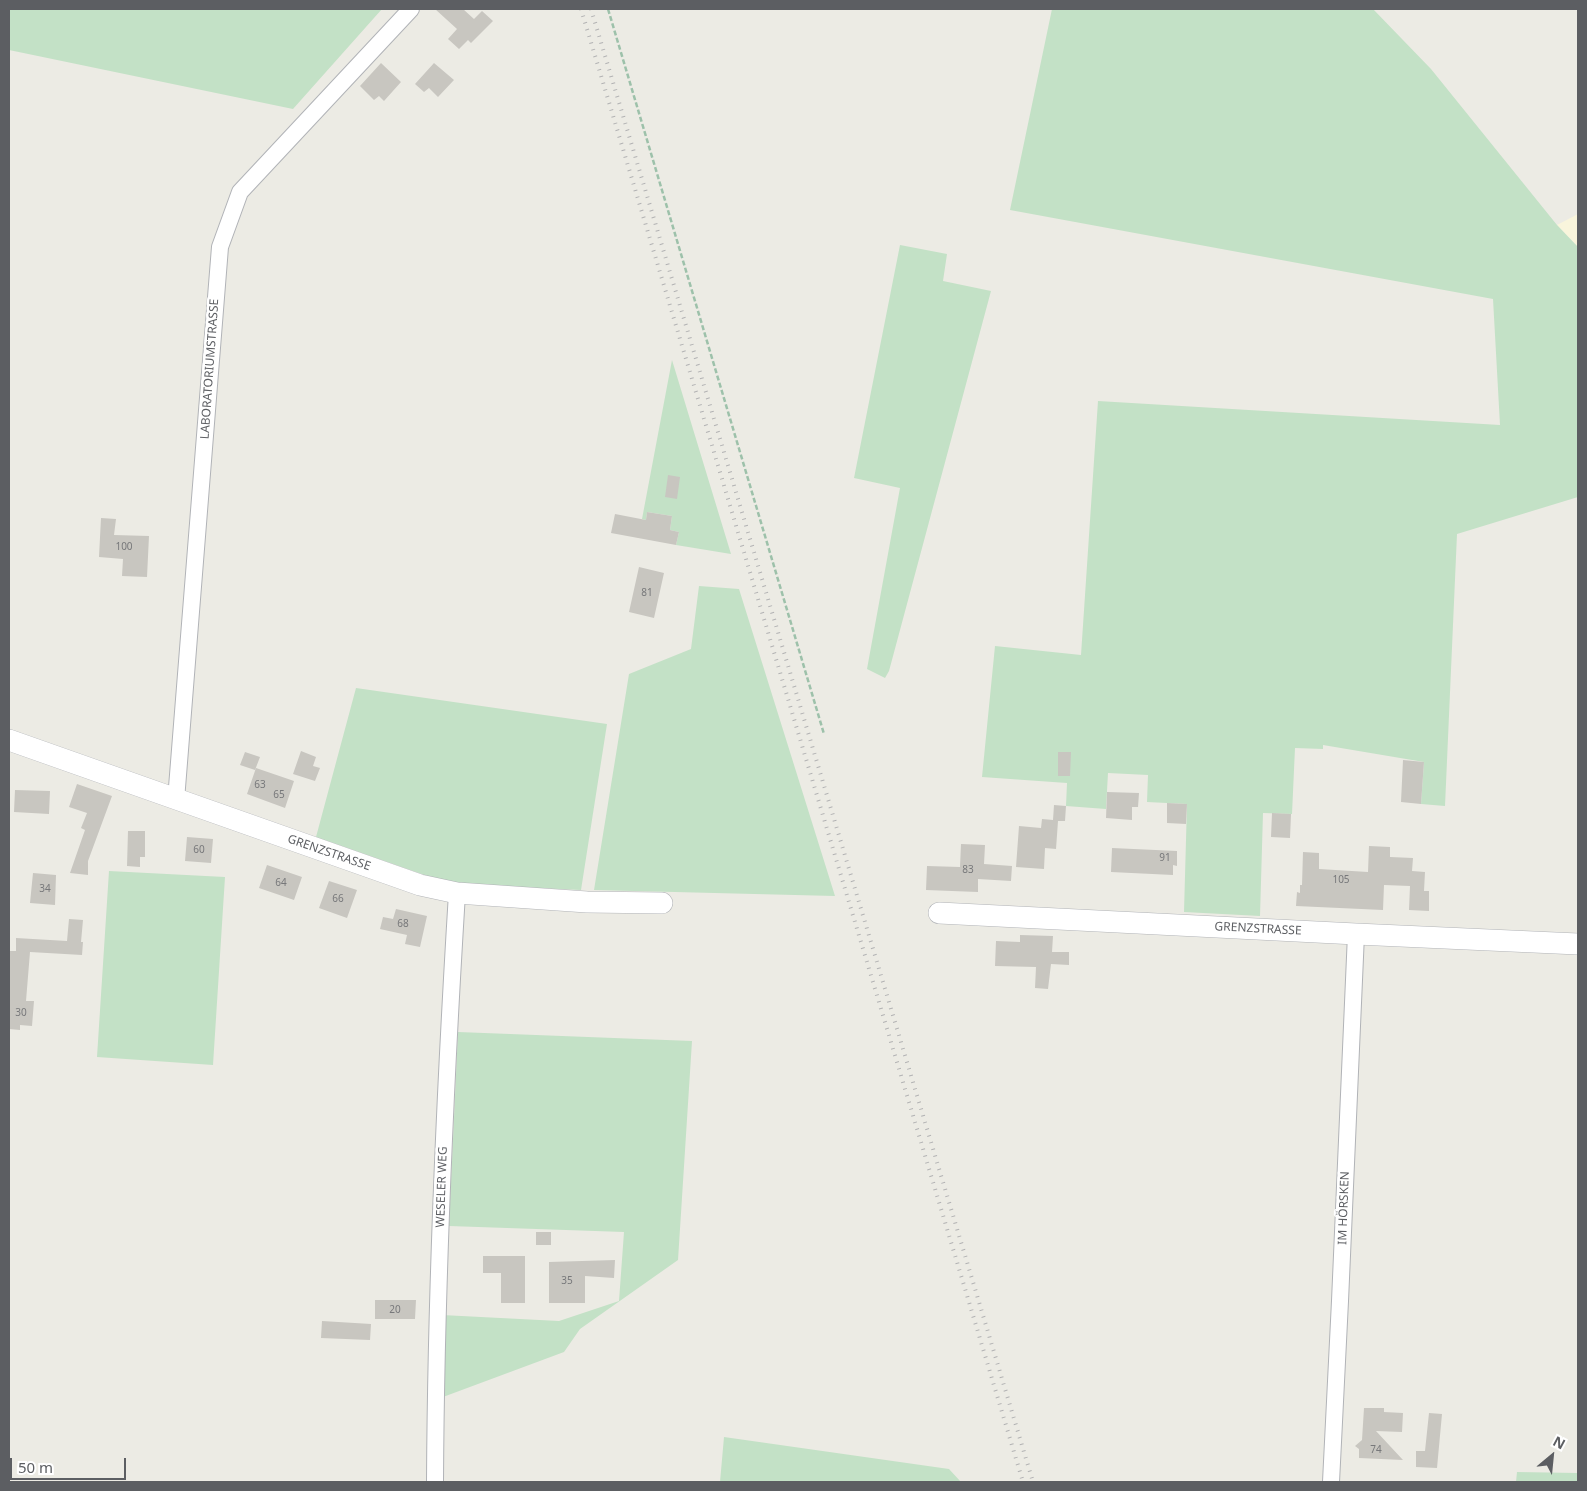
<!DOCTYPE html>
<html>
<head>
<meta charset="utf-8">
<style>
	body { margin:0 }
	#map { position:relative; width:1587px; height:1491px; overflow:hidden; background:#ecebe4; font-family:"Noto Sans",sans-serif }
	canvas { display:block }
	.frame { position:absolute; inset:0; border:10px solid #5c5e62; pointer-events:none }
	.north { position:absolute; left:1527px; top:1431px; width:50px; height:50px; -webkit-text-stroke:4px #fff; paint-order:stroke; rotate:28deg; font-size:14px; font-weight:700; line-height:20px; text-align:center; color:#5c5e62 }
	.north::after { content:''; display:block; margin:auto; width:18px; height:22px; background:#5c5e62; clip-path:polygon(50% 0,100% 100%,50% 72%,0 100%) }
	.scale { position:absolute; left:10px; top:1458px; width:116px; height:22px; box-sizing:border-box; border:2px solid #5c5e62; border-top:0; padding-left:6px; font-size:15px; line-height:18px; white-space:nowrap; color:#5c5e62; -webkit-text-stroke:4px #fff; paint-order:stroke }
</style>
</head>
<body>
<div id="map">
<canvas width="1587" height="1491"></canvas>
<div class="frame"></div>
<div class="north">N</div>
<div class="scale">50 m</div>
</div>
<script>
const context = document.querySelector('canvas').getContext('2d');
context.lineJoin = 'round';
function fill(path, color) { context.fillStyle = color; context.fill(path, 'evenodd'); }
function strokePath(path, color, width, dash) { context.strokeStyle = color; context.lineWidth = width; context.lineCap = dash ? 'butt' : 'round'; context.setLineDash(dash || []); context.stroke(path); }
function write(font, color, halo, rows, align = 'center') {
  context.font = font + ' "Noto Sans",sans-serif'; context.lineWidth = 5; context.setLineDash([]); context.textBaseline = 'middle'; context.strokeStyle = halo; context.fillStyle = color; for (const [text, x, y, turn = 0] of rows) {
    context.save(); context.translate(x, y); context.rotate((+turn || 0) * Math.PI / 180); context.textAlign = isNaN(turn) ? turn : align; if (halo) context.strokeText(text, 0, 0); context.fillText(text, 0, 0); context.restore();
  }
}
const commercial = new Path2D(`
	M1578,214v33l-21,-22z`);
const green = new Path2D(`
	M9,9h373l-89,100 -284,-59z
	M1052,9h321l58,60 126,156 21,22v250l-121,37 -12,272 -24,-2 3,-42 -101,-17v4l-28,-1 -3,66 -29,-1 -3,103 -76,-4 3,-108 -40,-2 1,-27 -40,-2 -2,36 -40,-3 1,-23 -85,-6 13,-131 86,9 17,-254 402,24 -7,-126 -483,-89z
	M900,245l47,9 -4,27 48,10 -102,380 -4,7 -18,-9 33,-181 -46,-10z
	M672,360l59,194 -55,-9 3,-13 -9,-2 2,-14 -25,-4 -1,8 -4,-1z
	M699,586l40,3 96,307 -241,-6 35,-216 62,-25z
	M356,688l251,36 -26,166 -131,-6 -134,-47z
	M109,871l116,6 -12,188 -116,-8z
	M458,1032l234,9 -14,219 -98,69 -16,23 -121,45 -1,-82 117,6 60,-20 5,-69 -175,-6z
	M724,1437l225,32 12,13h-241z
	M1517,1472l61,1v9h-62z`);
const building = new Path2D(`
	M435,9h28l11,10 8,-8 11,10 -22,22 -3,-3 -9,9 -11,-10 9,-10z
	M381,63l20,19 -17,19 -5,-5 -5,4 -14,-14z
	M434,63l20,17 -16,17 -9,-9 -5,4 -9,-8z
	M668,475l12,2 -3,22 -12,-2z
	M647,512l25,4 -2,14 9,2 -3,13 -65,-12 4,-19 31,6z
	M101,518l15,1 -2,16 35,1 -2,41 -25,-1 1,-17 -24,-2z
	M639,567l25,6 -10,45 -25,-6z
	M301,751l15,6 -3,9 7,2 -5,13 -22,-7z
	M245,752l15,5 -5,13 -15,-5z
	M1058,752h13l-1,24h-12z
	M1403,760l21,2 -3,42 -20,-2z
	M256,768l38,13 -9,27 -38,-14z
	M77,784l35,12 -24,65v14l-18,-2 15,-43 -4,-2 6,-15 -18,-6z
	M15,790l35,1 -1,23 -35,-2z
	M1107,792l32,1 -1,14h-6v13l-26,-2z
	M1167,803l20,1 -1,20 -19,-1z
	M1054,805l12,1 -1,15h-7l-2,28 -11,-1 -1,21 -28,-2 3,-41 22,2 1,-9 11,1z
	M1272,813l19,1 -1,24 -19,-1z
	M128,831h17v26h-5v10l-13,-1z
	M187,837l26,2 -2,24 -26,-2z
	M961,844l24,1 -1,19 28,2 -1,15 -33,-2v13l-52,-2 1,-24 33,1z
	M1369,846l21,1v10l23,1 -1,13 13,1 -1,19h5v20l-20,-1 1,-24 -26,-1 -1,25 -87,-4 1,-14 3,1v-8h2l1,-33 16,1v16l49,3z
	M1112,848l65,3v15l-4,-1v10l-62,-3z
	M267,865l35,12 -8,23 -35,-12z
	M33,873l23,2 -1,30 -25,-2z
	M329,881l28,9 -10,28 -28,-10z
	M396,909l31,7 -7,31 -15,-3 2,-9 -27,-6 3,-12 10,2z
	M69,919l14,1 -2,22h2l-1,13 -52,-3 -4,49h8l-2,25 -12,-1v5l-11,-1v-78h7v-13l51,3z
	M1020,935l33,1 -1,16h17v13l-18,-1 -3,25 -13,-1 1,-21 -41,-1 1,-25 24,1z
	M536,1232h15v13h-15z
	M483,1256h42v47h-24v-30h-18z
	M615,1260l-1,18 -29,-2v27h-36v-41z
	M375,1300h41l-1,19h-40z
	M322,1321l49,3 -1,16 -49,-2z
	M1364,1408h20v4l19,1 -1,19 -26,-1 27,29 -44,-2v-9l-4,-3 7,-6z
	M1429,1413l13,1 -5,54 -21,-1v-16h9z`);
const path = new Path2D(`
	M608,9l216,725`);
const minor = new Path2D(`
	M176,800l44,-553 20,-55 171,-183
	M435,1482c1,-196 10,-393 22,-589
	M1331,1482l9,-181 16,-367`);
const tertiary = new Path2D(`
	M9,740l411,145 37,8 130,9 75,1
	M939,913l417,21 222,10`);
const rail = new Path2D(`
	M581,9l442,1473
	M591,9l442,1473`);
const numberNames = [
	["100",124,547],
	["81",647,593],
	["63",260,785],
	["65",279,795],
	["60",199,850],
	["91",1165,858],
	["83",968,870],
	["105",1341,880],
	["64",281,883],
	["34",45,889],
	["66",338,899],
	["68",403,924],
	["30",21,1013],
	["35",567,1281],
	["20",395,1310],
	["74",1376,1450]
];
const streetNames = [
	["LABORATORIUMSTRASSE",210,369,-86],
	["GRENZSTRASSE",329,853,19],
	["GRENZSTRASSE",1258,929,3],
	["WESELER WEG",442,1187,-88],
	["IM HÖRSKEN",1344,1208,-88]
];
fill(commercial, '#f9f5dc');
fill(green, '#c3e1c6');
fill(building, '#c8c6c0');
strokePath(minor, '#b1b3b7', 18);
strokePath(tertiary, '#b1b3b7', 22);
strokePath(path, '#9dc1aa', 2.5, [5, 2.5]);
strokePath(minor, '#fff', 16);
strokePath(tertiary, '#fff', 21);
strokePath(rail, '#b2b2b3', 4, [1, 6]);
write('10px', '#77787a', null, numberNames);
write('12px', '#5c5e62', '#fff', streetNames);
</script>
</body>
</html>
